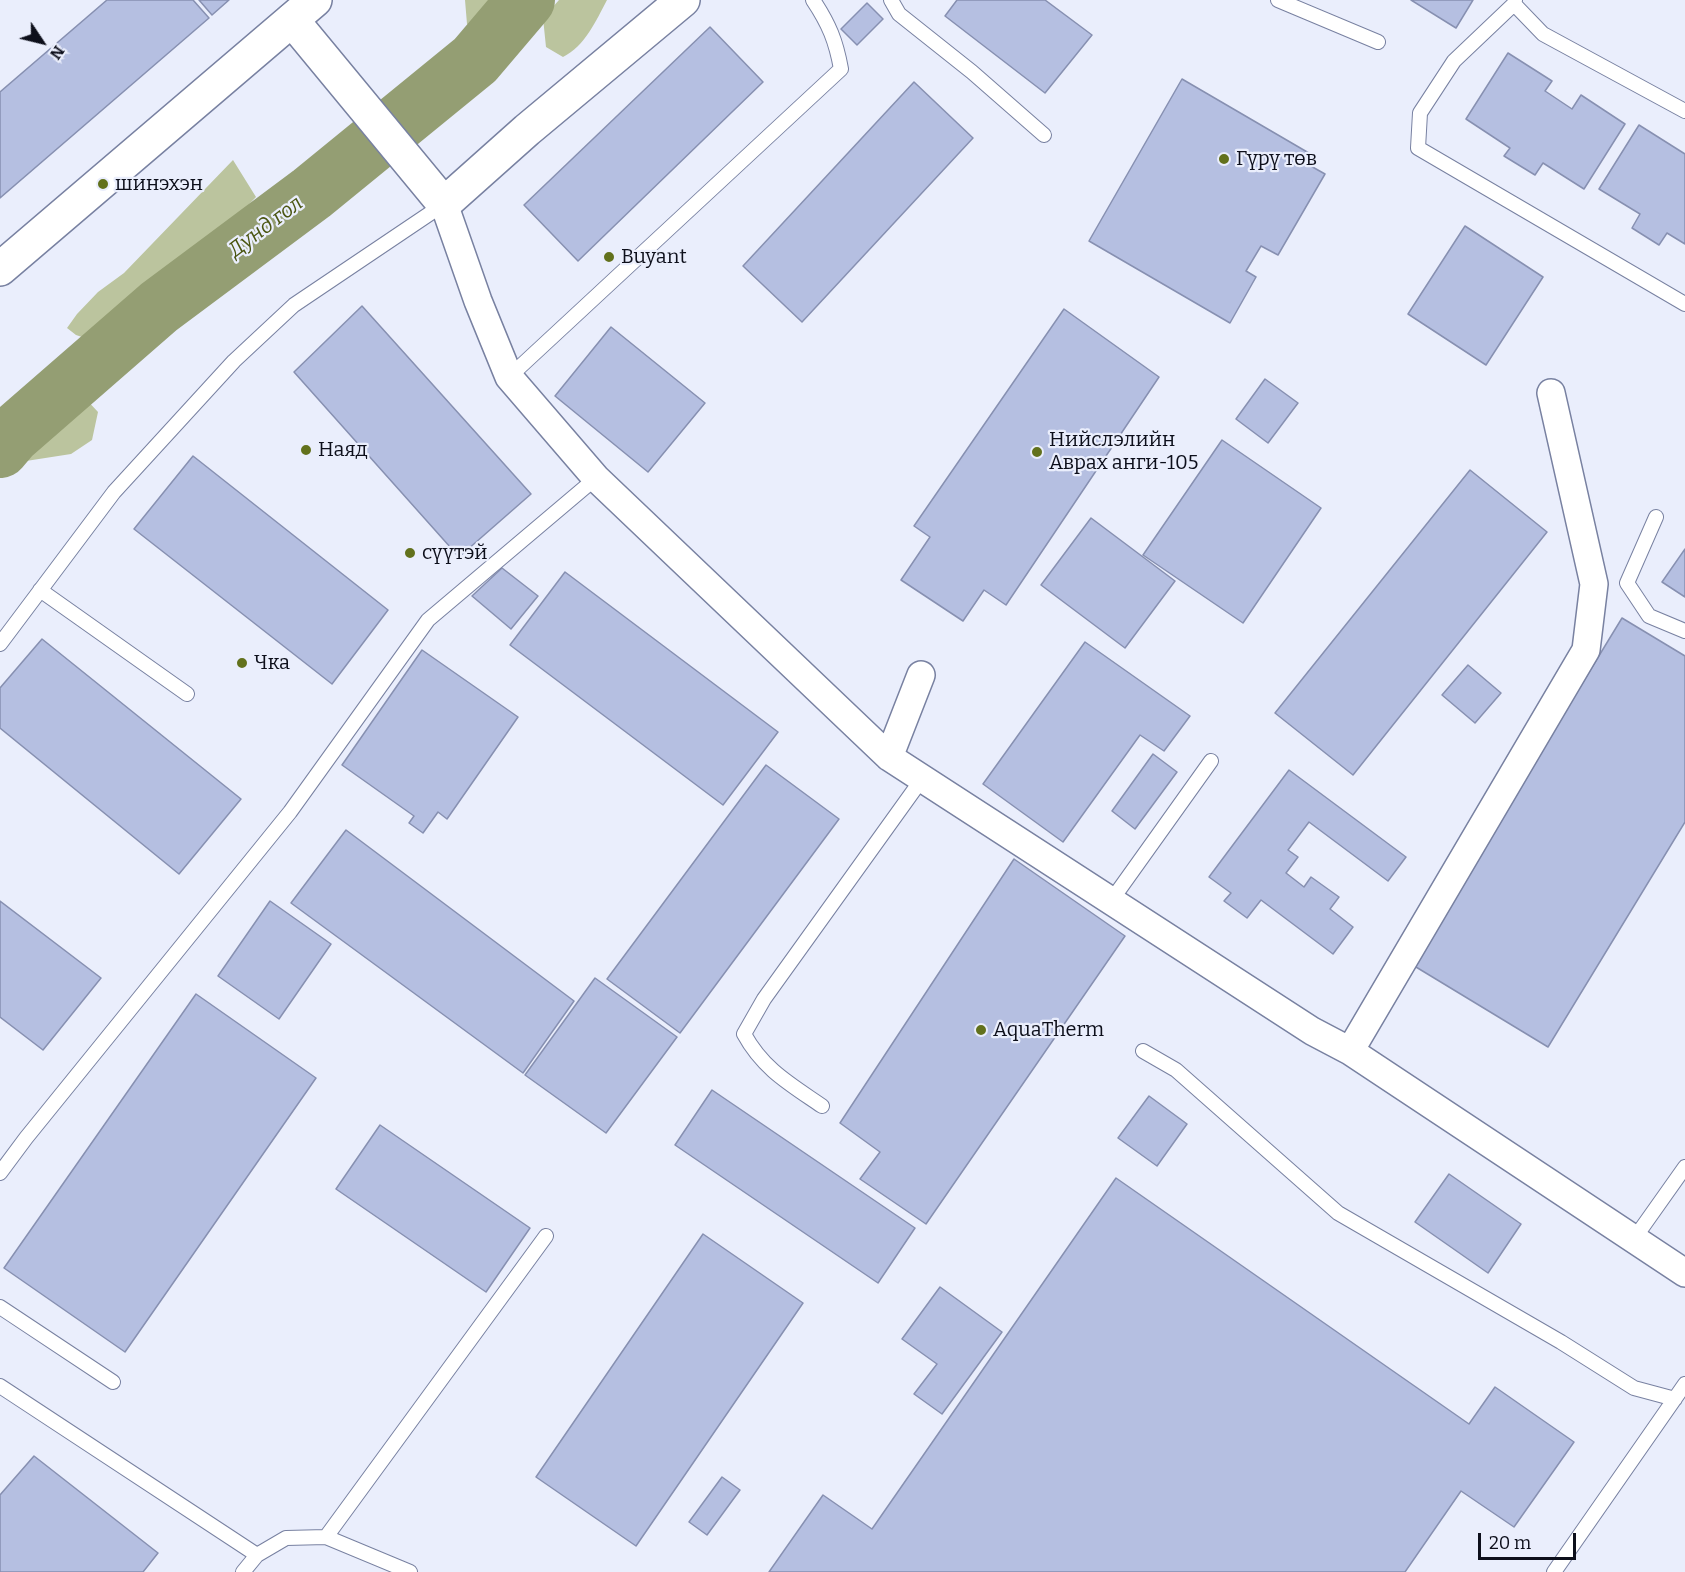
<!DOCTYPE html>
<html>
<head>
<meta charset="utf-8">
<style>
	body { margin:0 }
	#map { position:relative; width:1685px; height:1572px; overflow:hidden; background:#eaeefc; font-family:Bitter,serif }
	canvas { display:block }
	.north { position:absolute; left:12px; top:12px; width:60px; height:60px; -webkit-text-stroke:4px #eaeefc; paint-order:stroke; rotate:125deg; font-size:16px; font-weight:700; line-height:24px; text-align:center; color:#0d0f1b }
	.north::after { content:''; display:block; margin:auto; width:21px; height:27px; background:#0d0f1b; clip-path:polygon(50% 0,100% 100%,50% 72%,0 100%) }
	.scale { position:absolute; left:1478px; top:1533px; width:98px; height:27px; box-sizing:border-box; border:3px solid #0d0f1b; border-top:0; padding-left:8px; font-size:18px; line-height:21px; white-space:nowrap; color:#0d0f1b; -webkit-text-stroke:4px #eaeefc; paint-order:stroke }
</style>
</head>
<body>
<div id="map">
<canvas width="1685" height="1572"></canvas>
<div class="north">N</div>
<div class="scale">20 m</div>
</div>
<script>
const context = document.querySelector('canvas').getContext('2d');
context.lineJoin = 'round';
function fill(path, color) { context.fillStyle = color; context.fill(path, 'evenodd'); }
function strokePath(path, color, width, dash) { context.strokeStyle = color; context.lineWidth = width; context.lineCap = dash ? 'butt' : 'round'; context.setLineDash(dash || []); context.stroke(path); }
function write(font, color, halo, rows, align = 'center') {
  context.font = font + ' Bitter,serif'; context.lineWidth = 4.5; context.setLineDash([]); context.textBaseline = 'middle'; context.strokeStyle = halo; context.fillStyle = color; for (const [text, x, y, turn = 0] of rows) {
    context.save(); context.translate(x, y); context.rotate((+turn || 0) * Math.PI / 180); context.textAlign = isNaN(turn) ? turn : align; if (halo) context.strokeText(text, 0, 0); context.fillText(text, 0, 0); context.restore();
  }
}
const green = new Path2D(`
	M465,0h51l-22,29 -10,5 -17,-10z
	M559,0h48c-11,21 -22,46 -44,57l-17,-10 -3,-29z
	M233,160l23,37 -113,117 -21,14 -19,16 -27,-9 -9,-7 10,-14 21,-22 26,-19z
	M84,397l14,15 -6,28 -21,14 -45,7 -10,-7c16,-22 40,-52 68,-57z`);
const river = new Path2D(`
	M0,449l11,-13 148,-129 153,-114 163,-133 51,-60`);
const building = new Path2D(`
	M107,0h86l16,18 -209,180v-106z
	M199,0h30l-17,15z
	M957,0h88l47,35 -47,58 -100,-77z
	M1411,0h62l-17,28z
	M867,3l16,16 -26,26 -16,-16z
	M710,27l53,55 -185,179 -54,-56z
	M1508,53l44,28 -7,10 27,18 9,-14 44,29 -41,65 -41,-26 -8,12 -31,-19 6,-8 -44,-29z
	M1182,79l132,77 -5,9 16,9 -47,81 -17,-9 -15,25 10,6 -26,46 -141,-82z
	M914,82l59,56 -171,184 -59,-56z
	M1639,125l46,29v90l-18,-11 -8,12 -27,-17 8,-14 -41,-25z
	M1465,226l78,51 -57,88 -78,-51z
	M362,306l169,188 -72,63 -165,-185z
	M1064,309l95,68 -153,228 -22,-15 -21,31 -62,-41 29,-43 -16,-11z
	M611,327l94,76 -57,69 -93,-76z
	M1265,379l33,24 -30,40 -32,-24z
	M1222,440l99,68 -78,115 -100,-68z
	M193,456l195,154 -56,74 -198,-155z
	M1470,470l77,62 -194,243 -78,-62z
	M1091,518l84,63 -50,67 -84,-63z
	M1685,549v48l-23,-15z
	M502,568l36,28 -27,33 -39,-33z
	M565,572l213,160 -55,73 -213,-160z
	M1622,618l63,38v166l-137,225 -137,-83z
	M42,639l199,160 -62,75 -179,-146v-40z
	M1085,642l105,74 -26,35 -24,-16 -77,107 -80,-58z
	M422,650l96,67 -71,102 -9,-7 -15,21 -14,-10 5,-7 -72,-51z
	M1468,665l33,28 -26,30 -33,-28z
	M1153,754l24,18 -42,57 -23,-18z
	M766,765l73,54 -159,214 -73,-54z
	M1289,770l117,87 -18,24 -79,-59 -21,28 10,7 -12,16 18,14 7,-10 28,20 -9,12 23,18 -20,27 -72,-54 -14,18 -23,-17 7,-8 -22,-16z
	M346,830l228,171 -51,72 -232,-170z
	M1014,859l111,77 -199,288 -66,-45 20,-27 -40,-29z
	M0,901l101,77 -58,72 -43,-33z
	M270,901l61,43 -52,75 -61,-43z
	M595,978l82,59 -71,96 -81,-58z
	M196,994l120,84 -191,274 -121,-84z
	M712,1090l203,138 -37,55 -203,-138z
	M1149,1096l38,28 -30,42 -39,-28z
	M380,1125l150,103 -44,64 -150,-103z
	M1449,1174l72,50 -33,49 -73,-51z
	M1116,1178l353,246 26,-37 79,55 -60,85 -53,-36 -56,81h-636l54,-77 49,34z
	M703,1234l100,69 -167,243 -100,-69z
	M940,1287l62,45 -60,82 -28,-20 23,-30 -35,-25z
	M34,1456l124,97 -15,19h-143v-77z
	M722,1477l18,13 -33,45 -18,-13z`);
const service = new Path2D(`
	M891,0l8,14 73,58 72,63
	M1278,0l100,42
	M1515,0l-1,4 29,30 142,77
	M1514,4l-60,57 -34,52 -2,35 267,156
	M509,377l332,-308c-5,-28 -12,-45 -28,-69
	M1656,517l-29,66 22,33 36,15
	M40,590l147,104
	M0,644l114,-152 120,-131 60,-56 150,-101
	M1111,901l100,-140
	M1143,1051l33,19 162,143 223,129 73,46 41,11
	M822,1106c-32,-22 -59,-37 -78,-72l20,-35 158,-220
	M0,1173l26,-35 264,-326 138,-192 168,-142
	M1634,1239l51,-72
	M0,1307l113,75
	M0,1386l257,169
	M326,1537l220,-301
	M243,1572l14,-17 29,-17 40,-1 84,35
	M1554,1572l131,-188`);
const minor = new Path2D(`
	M444,204l34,97 31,76 87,101 293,279 423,274 38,20 335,222
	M889,757l32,-82
	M1350,1051l236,-401 8,-66 -43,-191`);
const tertiary = new Path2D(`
	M292,20l152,184 83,-74 156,-130`);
const secondary = new Path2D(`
	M0,269l315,-269`);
const markers = [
	[1224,159,6,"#62711c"],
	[103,184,6,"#62711c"],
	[609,257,6,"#62711c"],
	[306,450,6,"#62711c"],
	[1037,452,6,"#62711c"],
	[410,553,6,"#62711c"],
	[242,663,6,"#62711c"],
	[981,1030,6,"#62711c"]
];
const poiNames = [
	["Гүрү төв",1236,159],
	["шинэхэн",115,184],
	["Buyant",621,257],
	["Нийслэлийн",1049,440],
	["Аврах анги-105",1049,463],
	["Наяд",318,450],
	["сүүтэй",422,553],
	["Чка",254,663],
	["AquaTherm",993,1030]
];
const waterNames = [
	["Дунд гол",266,227,-37]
];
fill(green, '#bbc49e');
strokePath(river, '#949e73', 58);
fill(building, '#b5bfe1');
strokePath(building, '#8790b1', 1.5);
strokePath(service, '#7881a1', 16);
strokePath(minor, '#7881a1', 30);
strokePath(tertiary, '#7881a1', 36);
strokePath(secondary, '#7881a1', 36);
strokePath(service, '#fff', 14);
strokePath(minor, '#fff', 27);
strokePath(tertiary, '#fff', 33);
strokePath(secondary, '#fff', 33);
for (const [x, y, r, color] of markers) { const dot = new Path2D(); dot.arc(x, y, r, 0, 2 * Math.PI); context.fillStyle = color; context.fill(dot); strokePath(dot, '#eaeefc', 2); }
write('20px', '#0d0f1b', '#eaeefc', poiNames, 'left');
write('italic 21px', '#4a5511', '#eaeefc', waterNames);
</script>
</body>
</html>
